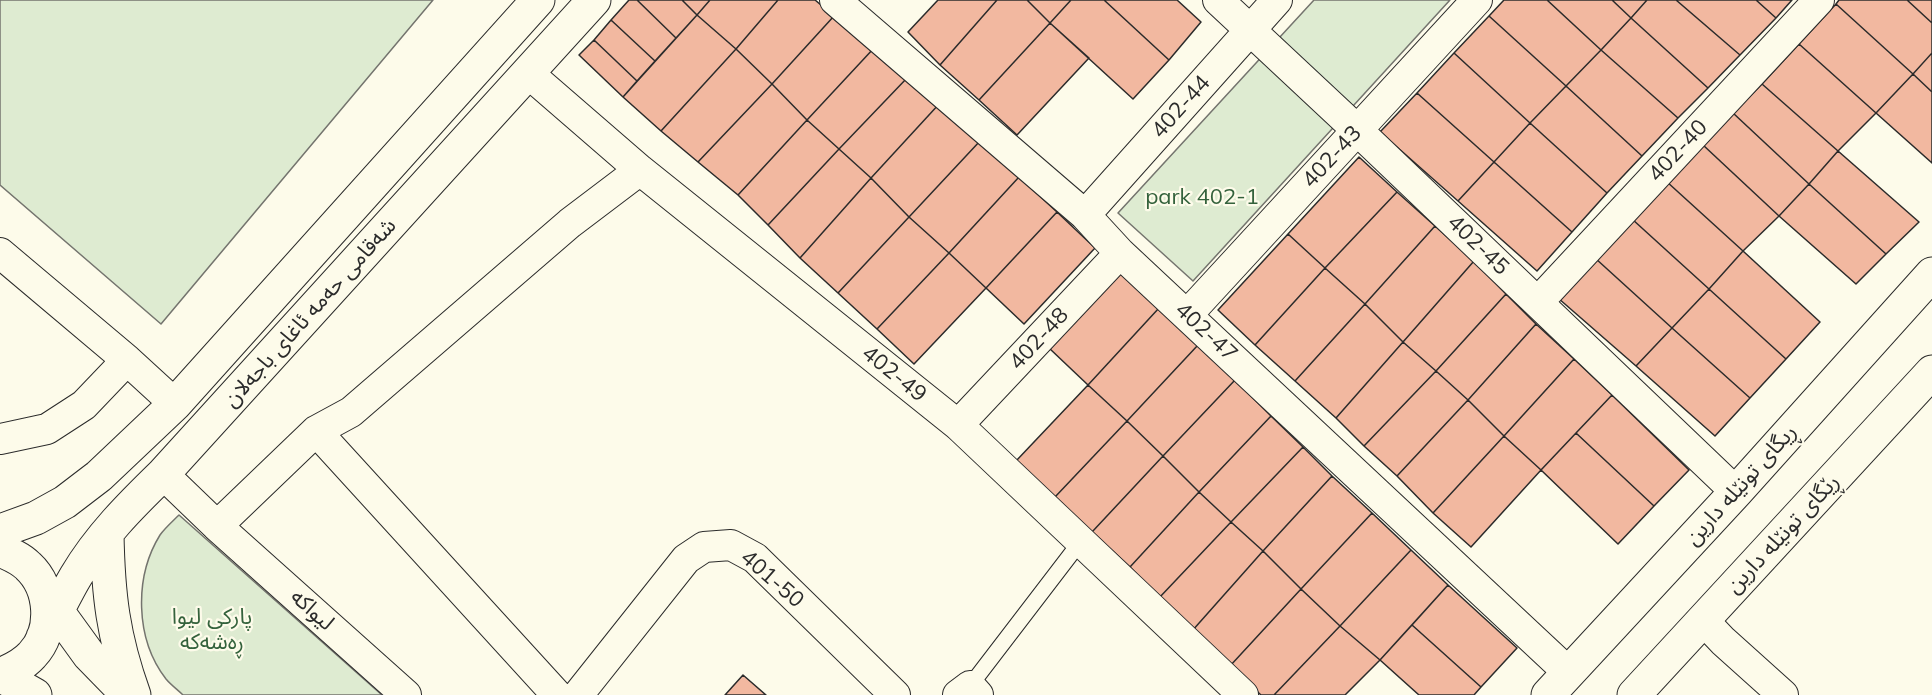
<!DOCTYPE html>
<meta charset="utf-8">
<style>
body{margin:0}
canvas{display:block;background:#fdfbea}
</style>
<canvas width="1932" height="695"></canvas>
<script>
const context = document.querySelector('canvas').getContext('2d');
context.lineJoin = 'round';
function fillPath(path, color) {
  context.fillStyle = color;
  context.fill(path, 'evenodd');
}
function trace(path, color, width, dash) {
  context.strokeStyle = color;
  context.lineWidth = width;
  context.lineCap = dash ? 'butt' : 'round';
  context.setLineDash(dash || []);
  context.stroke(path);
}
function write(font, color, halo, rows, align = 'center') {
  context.font = font + ' Mulish,"Noto Sans Arabic",sans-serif';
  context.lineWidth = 4.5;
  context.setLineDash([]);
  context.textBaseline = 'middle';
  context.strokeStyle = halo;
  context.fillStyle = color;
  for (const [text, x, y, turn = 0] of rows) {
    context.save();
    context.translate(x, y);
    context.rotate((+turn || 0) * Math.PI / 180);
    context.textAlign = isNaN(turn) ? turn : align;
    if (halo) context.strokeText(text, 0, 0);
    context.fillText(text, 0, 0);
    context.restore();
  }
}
const green = new Path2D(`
 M0,0h433l-272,324 -161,-139z
 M1314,0h136l-257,281 -75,-68z
 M179,515l203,180h-199c-5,-5 -12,-10 -17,-16 -31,-40 -32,-102 -6,-144 5,-7 13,-14 19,-20z`);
fillPath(green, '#deebd1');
trace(green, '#74746e', 1.5);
const building = new Path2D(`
 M629,0h8l39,38 -21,23 -44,-41z
 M637,0h45l15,15 -21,23z
 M682,0h28l-13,15z
 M710,0h68l-42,49 -39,-34z
 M778,0h37l19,16 -62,68 -36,-35z
 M938,0h59l-57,65 -32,-33z
 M997,0h30l23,23 -71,77 -39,-35z
 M1027,0h44l-21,23z
 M1071,0h33l65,60 -36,39 -83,-76z
 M1104,0h73l24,22 -32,38z
 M1504,0h43l54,50 -35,36 -77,-70z
 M1547,0h65l19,18 -30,32z
 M1612,0h35l-16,18z
 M1647,0h29l64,55 -32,33 -77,-70z
 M1676,0h80l20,18 -36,37z
 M1756,0h36l-16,18z
 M1839,0h68l25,23v30l-19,21 -77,-70z
 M1907,0h25v23z
 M1836,4l77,70 -37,39 -77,-69z
 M697,15l39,34 -75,82 -38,-34z
 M834,16l40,32 -67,72 -35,-36z
 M1489,16l77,70 -36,37 -76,-70z
 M1631,18l77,70 -30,30 -77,-68z
 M611,20l44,41 -18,20 -43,-41z
 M1050,23l39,35 -72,77 -38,-35z
 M594,40l43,41 -14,16 -44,-42z
 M1799,44l77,69 -38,38 -76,-67z
 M874,48l33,30 -68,71 -32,-29z
 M736,49l36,35 -74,78 -37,-31z
 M1601,50l77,68 -36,38 -76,-70z
 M1454,53l76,70 -36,39 -77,-69z
 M1932,53v39l-19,-18z
 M1913,74l19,18v71l-56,-50z
 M907,78l33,25 -69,75 -32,-29z
 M772,84l35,36 -69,75 -40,-33z
 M1762,84l76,67 -29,33 -76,-71z
 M1566,86l76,70 -35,37 -77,-70z
 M1417,93l77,69 -36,39 -78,-69z
 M940,103l40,38 -71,76 -38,-39z
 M1733,113l76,71 -30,32 -76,-71z
 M807,120l32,29 -71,76 -30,-30z
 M1530,123l77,70 -35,39 -78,-70z
 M980,141l39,36 -70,76 -40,-36z
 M1703,145l76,71 -36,35 -77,-70z
 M839,149l32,29 -71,80 -32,-33z
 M1838,151l81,71 -33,32 -77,-70z
 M1359,157l38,35 -72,76 -37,-34z
 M1494,162l78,70 -35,39 -79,-70z
 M1019,177l38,35 -71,76 -37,-35z
 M871,178l38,39 -71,76 -38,-35z
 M1666,181l77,70 -34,38 -77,-70z
 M1809,184l77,70 -30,30 -77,-68z
 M1397,192l38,34 -70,78 -40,-36z
 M1057,212l38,36 -71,76 -38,-36z
 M909,217l40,36 -72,76 -39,-36z
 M1632,219l77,70 -37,39 -77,-70z
 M1435,226l39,35 -71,81 -38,-38z
 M1288,234l37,34 -70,77 -37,-35z
 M1743,251l77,71 -34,37 -77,-70z
 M949,253l37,35 -72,76 -37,-35z
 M1595,258l77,70 -36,38 -78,-68z
 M1474,261l32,33 -70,77 -33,-29z
 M1325,268l40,36 -70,77 -40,-36z
 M1119,271l40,37 -71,77 -39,-37z
 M1709,289l77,70 -36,39 -78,-70z
 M1506,294l30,30 -68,76 -32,-29z
 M1365,304l38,38 -67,76 -41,-37z
 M1159,308l39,37 -71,76 -39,-36z
 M1536,324l38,35 -70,77 -36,-36z
 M1672,328l78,70 -35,38 -79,-70z
 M1403,342l33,29 -72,75 -28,-28z
 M1198,345l37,35 -72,76 -36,-35z
 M1574,359l38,36 -71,75 -37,-34z
 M1436,371l32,29 -71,76 -33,-30z
 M1235,380l36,36 -72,76 -36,-36z
 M1088,385l39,36 -72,76 -39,-36z
 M1612,395l77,75 -35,36 -78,-73z
 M1468,400l36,36 -71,77 -36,-37z
 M1271,416l32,31 -72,75 -32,-30z
 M1127,421l36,35 -71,76 -37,-35z
 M1576,433l78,73 -36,38 -77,-74z
 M1504,436l37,34 -70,77 -38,-34z
 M1303,447l29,29 -69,75 -32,-29z
 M1163,456l36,36 -69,75 -38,-35z
 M1332,476l40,37 -71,76 -38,-38z
 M1199,492l32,30 -72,76 -29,-31z
 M1372,513l39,37 -71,76 -39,-37z
 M1231,522l32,29 -71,80 -33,-33z
 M1411,550l37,35 -68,75 -40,-34z
 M1263,551l38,38 -71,77 -38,-35z
 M1448,585l69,63 -36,39 -69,-62z
 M1301,589l39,37 -66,69h-13l-31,-29z
 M1412,625l69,62 -7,8h-55l-39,-35z
 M1340,626l40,34 -35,35h-71z
 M743,675l23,20h-41z`);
fillPath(building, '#f2b8a0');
trace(building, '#2b2b2b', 1.5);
const service = new Path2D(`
 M970,686l111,-145`);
const minor = new Path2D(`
 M835,0l250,215 35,38 449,420
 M1218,0l139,130 379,362
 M528,73l112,97 318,255 285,270
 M1085,215l192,-215
 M0,253l127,107 48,44
 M1538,302l281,-302
 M1187,315l290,-315
 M958,425l162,-172
 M316,431l241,264
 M0,439l47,-10 37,-24 43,-45
 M163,474l54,52 189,169
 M217,526l99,-95 35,-19 219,-189 70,-53
 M1703,620l20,21 60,54
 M578,695l108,-136 18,-12 27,-2 24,13 140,137
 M958,695l12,-9 8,9`);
const secondary = new Path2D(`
 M0,531l36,-13 29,-16 34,-26 76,-72 363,-404
 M107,533c1,61 6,104 27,162
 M0,550c10,4 20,8 28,16 24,22 27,65 4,89 -9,10 -20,15 -32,20
 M47,597l42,58 39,40
 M43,637c12,-20 21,-41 33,-61 23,-39 55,-71 87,-102l431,-474
 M0,675l35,20`);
const primary = new Path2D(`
 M1548,695l188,-203 196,-218
 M1634,695l298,-323`);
trace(service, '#2b2b2b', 17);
trace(minor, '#2b2b2b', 32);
trace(secondary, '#2b2b2b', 35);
trace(primary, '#2b2b2b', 35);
trace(service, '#fdfbea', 15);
trace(minor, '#fdfbea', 30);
trace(secondary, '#fdfbea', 33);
trace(primary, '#fdfbea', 33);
write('22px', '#2b2b2b', '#fdfbea', [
 ["402-44",1181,107,-48],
 ["402-40",1678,151,-47],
 ["402-43",1332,157,-47],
 ["402-45",1478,245,44],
 ["شەقامی حەمە ئاغای باجەلان",310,313,-48],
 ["402-47",1206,332,43],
 ["402-48",1039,339,-47],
 ["402-49",894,374,39],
 ["ڕیگای تونێلە دارین",1741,485,-48],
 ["ڕێگای تونێلە دارین",1783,534,-47],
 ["401-50",772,579,41],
 ["لیواکە",312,610,42]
]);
write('22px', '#34623c', '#fdfbea', [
 ["park 402-1",1202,197],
 ["پارکی لیوا",212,617],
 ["ڕەشەکە",212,642]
]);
</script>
